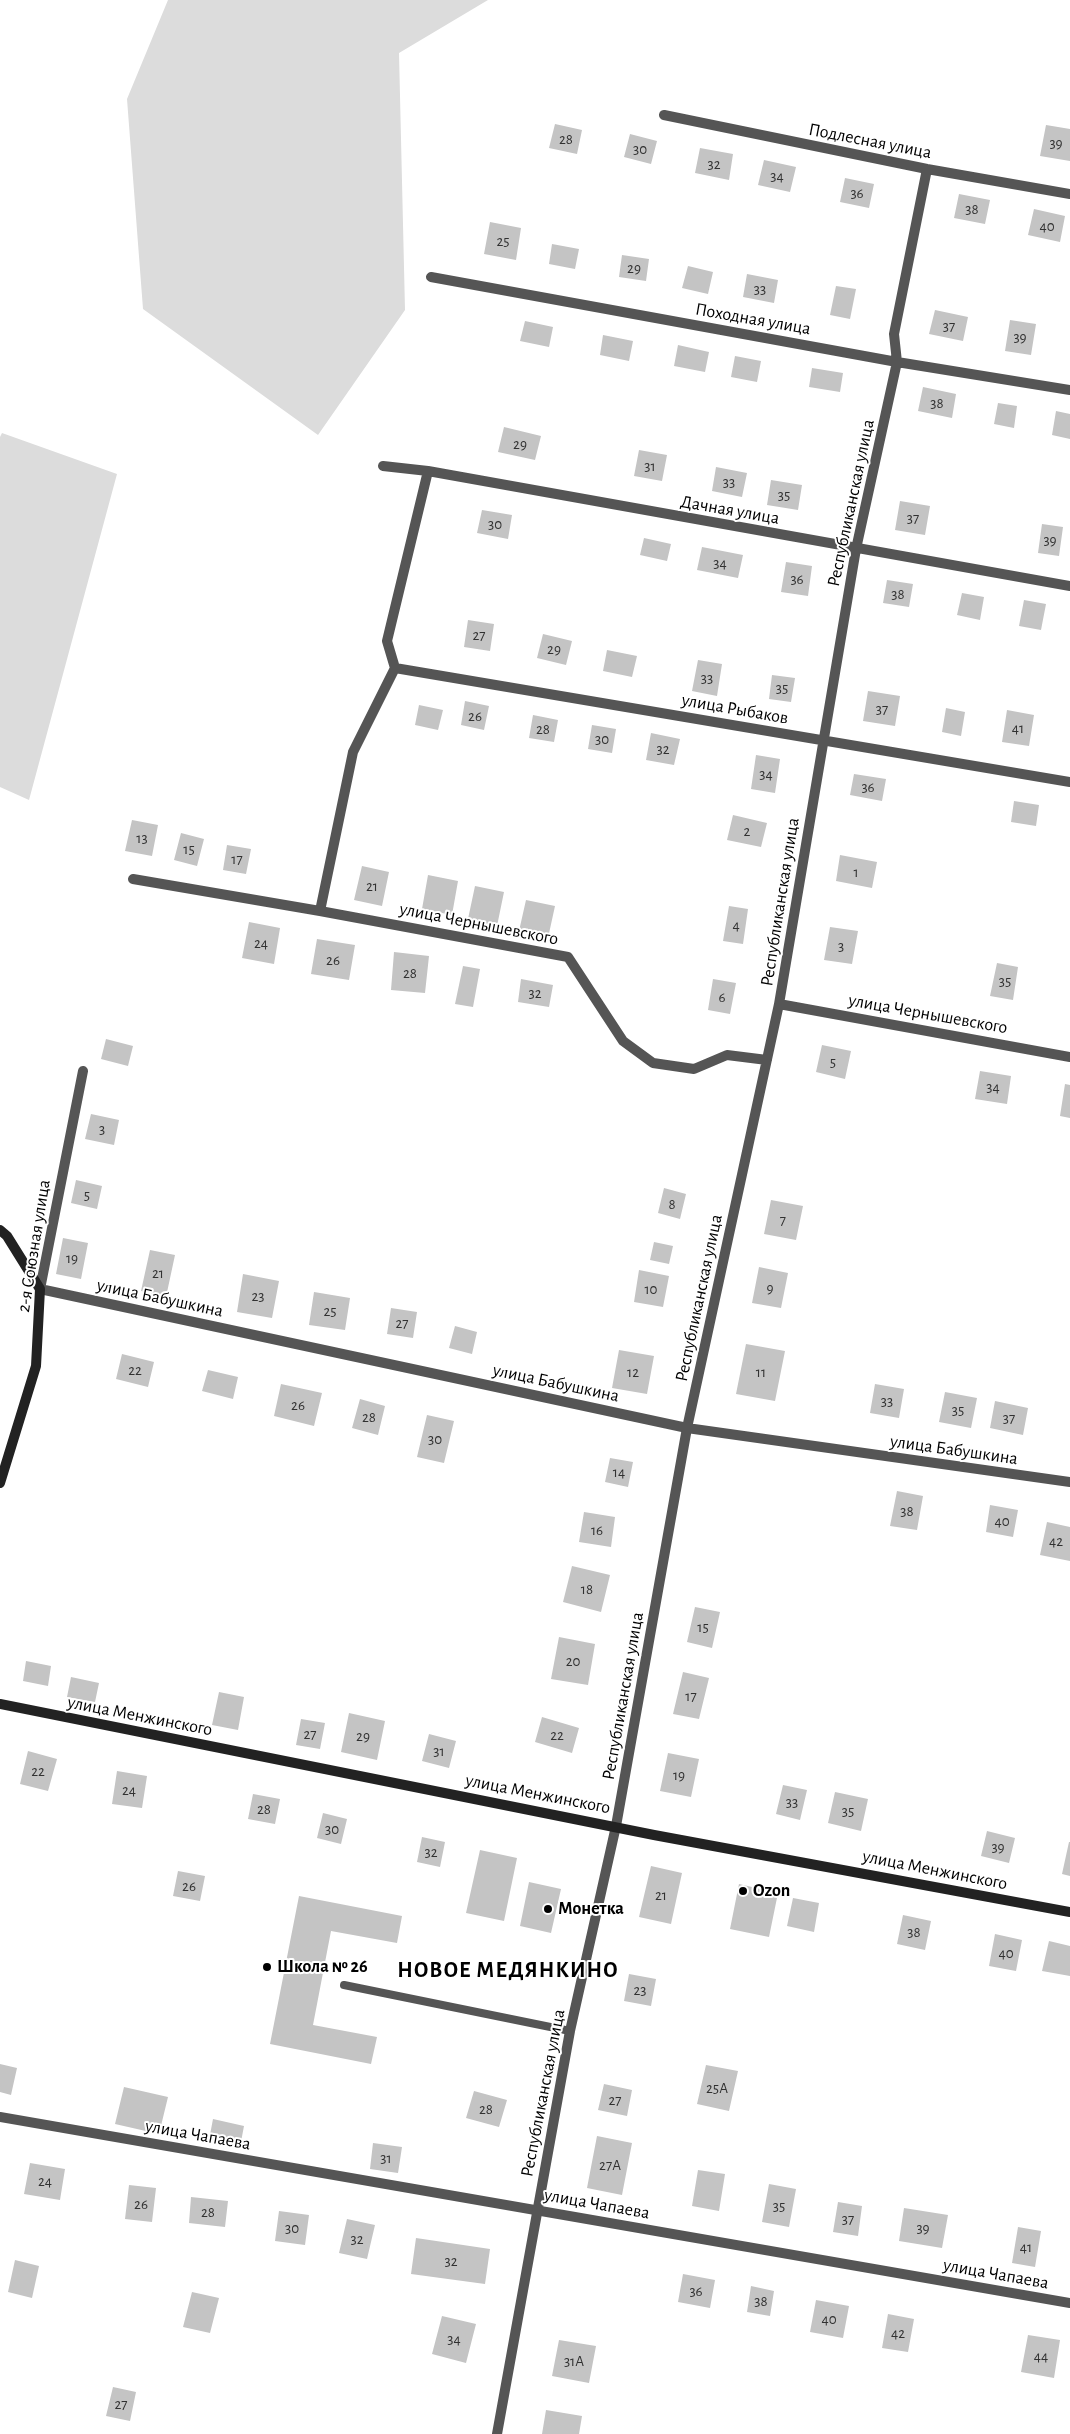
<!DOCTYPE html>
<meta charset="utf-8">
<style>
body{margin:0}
canvas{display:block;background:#fff}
</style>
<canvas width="1070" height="2434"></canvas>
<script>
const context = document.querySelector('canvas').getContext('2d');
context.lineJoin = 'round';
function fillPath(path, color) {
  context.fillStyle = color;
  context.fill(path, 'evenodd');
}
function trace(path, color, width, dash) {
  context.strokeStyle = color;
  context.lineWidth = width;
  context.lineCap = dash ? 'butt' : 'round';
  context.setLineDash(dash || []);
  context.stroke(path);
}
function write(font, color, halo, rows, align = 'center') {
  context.font = font + ' "Alegreya Sans",sans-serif';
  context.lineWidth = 4;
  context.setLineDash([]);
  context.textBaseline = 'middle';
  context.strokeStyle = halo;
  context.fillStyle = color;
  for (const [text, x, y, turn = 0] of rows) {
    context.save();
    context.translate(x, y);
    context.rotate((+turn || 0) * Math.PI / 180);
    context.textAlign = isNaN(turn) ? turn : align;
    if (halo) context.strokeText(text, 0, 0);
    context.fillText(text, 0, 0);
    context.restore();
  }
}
fillPath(new Path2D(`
 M168,0h320l-89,53 6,257 -87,125 -175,-126 -16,-210z
 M2,433l115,41 -88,326 -29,-13v-350z`), '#dcdcdc');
fillPath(new Path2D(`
 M555,124l27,6 -5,24 -28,-6z
 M1046,125l24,4v32l-30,-5z
 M630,134l27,7 -6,23 -27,-7z
 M700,148l33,6 -4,26 -34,-7z
 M764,160l32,7 -6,25 -32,-7z
 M845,178l29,6 -5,24 -29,-6z
 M959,194l31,6 -5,24 -31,-6z
 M1034,209l31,7 -5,26 -32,-7z
 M490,222l31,6 -5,32 -32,-6z
 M552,244l27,5 -4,20 -26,-5z
 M622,255l27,4 -3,22 -27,-4z
 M688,266l25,6 -5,22 -26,-6z
 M747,274l31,6 -4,23 -31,-6z
 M836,286l20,3 -6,30 -20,-4z
 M935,310l33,7 -5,24 -34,-7z
 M1010,320l26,4 -5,31 -26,-4z
 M525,321l28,6 -4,20 -29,-6z
 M603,335l30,6 -4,20 -29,-6z
 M678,345l31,7 -4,20 -31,-6z
 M735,356l26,5 -4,21 -26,-5z
 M812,368l31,5 -3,19 -31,-5z
 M923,387l33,7 -4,24 -34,-7z
 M998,403l19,3 -3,22 -20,-4z
 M1056,411l14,3v25l-18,-4z
 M504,427l37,9 -6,24 -37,-8z
 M639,450l28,5 -5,26 -28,-5z
 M716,467l31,6 -5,24 -30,-6z
 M771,480l31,5 -4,25 -31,-5z
 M900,501l30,5 -5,29 -30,-5z
 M482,510l30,5 -4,24 -31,-6z
 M1042,524l21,3 -4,29 -21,-3z
 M644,538l27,6 -4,17 -27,-6z
 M702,547l41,8 -5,23 -41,-8z
 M786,562l26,4 -4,30 -27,-4z
 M887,580l26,4 -4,23 -26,-4z
 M962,593l22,4 -4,23 -23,-5z
 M1024,600l22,4 -5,26 -22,-4z
 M468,620l26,4 -4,27 -26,-4z
 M543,634l29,7 -6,24 -29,-7z
 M607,650l30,6 -5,21 -29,-6z
 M698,660l24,4 -5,32 -25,-5z
 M772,675l23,3 -4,24 -22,-3z
 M868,691l32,5 -5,30 -32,-5z
 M465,701l24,5 -5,24 -23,-5z
 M419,705l24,5 -5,20 -23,-5z
 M946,708l19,4 -4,24 -19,-4z
 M1007,710l27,5 -5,31 -27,-4z
 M533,715l25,5 -4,22 -25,-4z
 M592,725l24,4 -4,24 -24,-4z
 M651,733l29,6 -6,26 -28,-5z
 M756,755l24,4 -5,34 -24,-4z
 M854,774l32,5 -4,22 -32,-6z
 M1014,801l25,4 -3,21 -25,-4z
 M733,815l34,8 -6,24 -34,-7z
 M132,820l26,5 -6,31 -27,-5z
 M181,833l23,6 -7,27 -23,-6z
 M227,845l24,4 -5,25 -23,-4z
 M840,855l37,7 -5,26 -36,-7z
 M362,866l27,6 -7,34 -28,-6z
 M428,875l30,6 -6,34 -30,-6z
 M475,886l29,6 -7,34 -29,-7z
 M526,900l29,6 -7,32 -29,-7z
 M729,906l19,3 -5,35 -20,-3z
 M249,922l31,6 -6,36 -32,-6z
 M830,927l28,4 -6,33 -28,-4z
 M317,939l38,6 -6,35 -38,-6z
 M394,952l35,4 -4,37 -34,-3z
 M997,963l21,4 -5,33 -23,-4z
 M463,966l17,3 -7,38 -18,-3z
 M521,979l32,6 -4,22 -31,-5z
 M713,979l23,4 -6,31 -22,-4z
 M106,1039l27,7 -5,20 -27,-7z
 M822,1045l29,6 -6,28 -29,-7z
 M980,1071l31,5 -4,28 -32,-5z
 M1065,1084l5,1v33l-10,-2z
 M91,1114l28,6 -5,25 -29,-6z
 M76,1180l26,6 -5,23 -26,-6z
 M664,1188l22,6 -6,25 -22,-6z
 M771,1200l32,6 -7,34 -32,-6z
 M63,1238l25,5 -7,36 -25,-5z
 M654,1242l19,4 -4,18 -19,-4z
 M150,1250l25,5 -9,42 -25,-6z
 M759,1267l29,6 -7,35 -29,-5z
 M639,1270l30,6 -6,31 -29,-5z
 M243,1274l36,7 -7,37 -35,-6z
 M314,1292l36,6 -5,32 -36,-5z
 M391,1308l26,4 -4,26 -26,-4z
 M455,1326l22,6 -5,22 -23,-6z
 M746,1344l39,7 -10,50 -39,-7z
 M619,1350l35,6 -7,38 -35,-6z
 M122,1354l32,8 -6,25 -32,-8z
 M208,1370l30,7 -5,22 -31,-8z
 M281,1384l41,9 -8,33 -40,-10z
 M875,1384l29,5 -5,29 -29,-5z
 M945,1392l32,6 -6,30 -32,-6z
 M360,1399l25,7 -7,29 -26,-7z
 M995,1401l33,7 -5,27 -33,-7z
 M427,1415l27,6 -10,42 -27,-6z
 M610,1458l23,4 -5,25 -23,-5z
 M897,1491l26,5 -6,34 -27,-4z
 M990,1505l28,5 -5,27 -27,-5z
 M584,1512l31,5 -4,30 -32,-5z
 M1047,1522l23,5v34l-30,-6z
 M572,1566l38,9 -9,37 -38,-10z
 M695,1607l25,5 -8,36 -25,-6z
 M559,1637l36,7 -7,41 -37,-6z
 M26,1661l25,5 -3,20 -25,-5z
 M683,1672l26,6 -10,41 -26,-5z
 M71,1677l28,6 -4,19 -28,-5z
 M219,1692l25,5 -6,33 -26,-5z
 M349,1713l36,8 -8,39 -36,-8z
 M542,1717l37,11 -7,25 -37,-11z
 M301,1719l24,4 -5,26 -24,-4z
 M429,1734l27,7 -7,27 -27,-7z
 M28,1751l29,8 -9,32 -28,-7z
 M668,1753l31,6 -8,38 -31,-6z
 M117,1771l30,5 -5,32 -30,-4z
 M783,1785l24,5 -7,30 -24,-6z
 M835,1792l33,7 -7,32 -33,-8z
 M253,1794l27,5 -5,25 -27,-5z
 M323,1813l24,6 -6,25 -24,-6z
 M987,1831l28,7 -6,25 -28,-7z
 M422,1837l23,5 -5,25 -23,-5z
 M1069,1842h1v34l-8,-2z
 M480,1850l37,8 -13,63 -38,-8z
 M651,1866l31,7 -11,51 -32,-7z
 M178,1871l27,5 -5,25 -27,-5z
 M529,1882l32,7 -10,44 -31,-7z
 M739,1884l39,9 -9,44 -39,-8z
 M299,1896l103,20 -5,27 -66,-12 -18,94 64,12 -6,27 -101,-20z
 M793,1898l26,5 -5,29 -27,-6z
 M903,1915l28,6 -6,29 -28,-6z
 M995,1934l27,6 -6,31 -27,-5z
 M1049,1941l21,5v30l-28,-5z
 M629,1974l27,5 -5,27 -27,-5z
 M0,2064l17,4 -6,27 -11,-3z
 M706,2065l32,6 -9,40 -32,-7z
 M604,2084l28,6 -5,26 -29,-6z
 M124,2087l44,10 -9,37 -44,-10z
 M474,2091l33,9 -8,27 -33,-9z
 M213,2119l31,7 -4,21 -31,-7z
 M597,2136l35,7 -10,52 -35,-7z
 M373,2143l29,4 -4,26 -28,-4z
 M30,2163l35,6 -5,31 -36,-6z
 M698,2170l27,4 -6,37 -27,-5z
 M769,2184l27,5 -7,38 -27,-5z
 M129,2185l27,3 -4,34 -27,-3z
 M191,2197l37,4 -3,26 -36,-4z
 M838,2202l24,4 -4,30 -25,-4z
 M904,2208l44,7 -6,33 -43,-7z
 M279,2211l30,4 -4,30 -30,-4z
 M347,2219l28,6 -8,34 -28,-6z
 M1018,2227l23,4 -6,36 -23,-4z
 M416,2238l74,11 -5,35 -74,-10z
 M15,2260l24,6 -7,32 -24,-6z
 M683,2274l32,6 -5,28 -32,-6z
 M751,2286l23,5 -4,25 -23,-4z
 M192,2292l27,6 -9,35 -27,-6z
 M816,2300l33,6 -6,32 -33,-6z
 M888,2314l26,5 -6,33 -26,-4z
 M442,2316l34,8 -10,39 -34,-9z
 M1028,2335l32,5 -6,38 -33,-6z
 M559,2340l37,6 -7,37 -37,-7z
 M113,2387l23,5 -6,29 -24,-5z
 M546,2410l36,6 -3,18h-37z`), '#c4c4c4');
trace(new Path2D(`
 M344,1985l226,46`), '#555', 8);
trace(new Path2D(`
 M664,115l263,54 143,25
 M431,277l466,85 173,28
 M383,466l45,5 642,115
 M395,668l675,114
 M133,879l187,32 248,46 55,84 30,22 41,6 33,-14 40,5
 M320,911l33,-159 42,-84 -8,-27 41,-170
 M779,1004l291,53
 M83,1071l-43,218 647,139 383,54
 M616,1826l71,-398 92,-424 77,-455 41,-187 -3,-28 33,-165
 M0,2117l1070,186`), '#555', 10);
trace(new Path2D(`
 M497,2434l73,-403 46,-205`), '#555', 10);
trace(new Path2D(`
 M0,1230l7,6 33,53 -4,77 -36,117
 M0,1704l654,131 416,77`), '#222', 10);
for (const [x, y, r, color] of [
 [743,1891,5,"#000"],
 [548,1909,5,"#000"],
 [267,1967,5,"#000"]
]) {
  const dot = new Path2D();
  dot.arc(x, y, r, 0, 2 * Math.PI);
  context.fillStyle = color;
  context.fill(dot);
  trace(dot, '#fff', 2);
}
write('15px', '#313131', null, [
 ["28",566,139],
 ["39",1056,143],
 ["30",640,149],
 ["32",714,164],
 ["34",777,176],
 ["36",857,193],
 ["38",972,209],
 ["40",1047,226],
 ["25",503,241],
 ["29",634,268],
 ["33",760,289],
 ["37",949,326],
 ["39",1020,337],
 ["38",937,403],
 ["29",520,444],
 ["31",650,466],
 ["33",729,482],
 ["35",784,495],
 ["37",913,518],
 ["30",495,524],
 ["39",1050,540],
 ["34",720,563],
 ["36",797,579],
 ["38",898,594],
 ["27",479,635],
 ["29",554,649],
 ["33",707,678],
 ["35",782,688],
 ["37",882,709],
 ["26",475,716],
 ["41",1018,728],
 ["28",543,729],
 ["30",602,739],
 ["32",663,749],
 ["34",766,774],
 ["36",868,787],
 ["2",747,831],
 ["13",142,838],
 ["15",189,849],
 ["17",237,859],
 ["1",856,872],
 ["21",372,886],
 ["4",736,925],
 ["24",261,943],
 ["3",841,946],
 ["26",333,960],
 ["28",410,973],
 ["35",1005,981],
 ["32",535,993],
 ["6",722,997],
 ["5",833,1062],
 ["34",993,1087],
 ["3",102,1129],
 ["5",87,1195],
 ["8",672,1204],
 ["7",783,1220],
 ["19",72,1258],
 ["21",158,1273],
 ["9",770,1288],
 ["10",651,1289],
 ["23",258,1296],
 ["25",330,1311],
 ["27",402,1323],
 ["22",135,1370],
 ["12",633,1372],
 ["11",761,1372],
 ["33",887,1401],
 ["26",298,1405],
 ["35",958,1410],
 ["28",369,1417],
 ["37",1009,1418],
 ["30",435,1439],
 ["14",619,1472],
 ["38",907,1511],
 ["40",1002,1521],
 ["16",597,1530],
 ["42",1056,1541],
 ["18",587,1589],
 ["15",703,1627],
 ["20",573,1661],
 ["17",691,1696],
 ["27",310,1734],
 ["22",557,1735],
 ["29",363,1736],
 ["31",439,1751],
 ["22",38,1771],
 ["19",679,1775],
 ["24",129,1790],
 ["33",792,1802],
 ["28",264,1809],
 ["35",848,1811],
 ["30",332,1829],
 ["39",998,1847],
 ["32",431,1852],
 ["26",189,1886],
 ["21",661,1895],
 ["38",914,1932],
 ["40",1006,1953],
 ["23",640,1990],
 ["25А",717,2088],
 ["27",615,2100],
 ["28",486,2109],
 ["31",386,2158],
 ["27А",610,2165],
 ["24",45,2181],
 ["26",141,2204],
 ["35",779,2206],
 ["28",208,2212],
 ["37",848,2219],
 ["30",292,2228],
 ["39",923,2228],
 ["32",357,2239],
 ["41",1026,2247],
 ["32",451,2261],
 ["36",696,2291],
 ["38",761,2301],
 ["40",829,2319],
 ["42",898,2333],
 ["34",454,2339],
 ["44",1041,2356],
 ["31А",574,2361],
 ["27",121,2404]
]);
write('18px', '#000', '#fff', [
 ["Подлесная улица",870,141,11],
 ["Походная улица",753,319,10],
 ["Республиканская улица",851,503,-78],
 ["Дачная улица",730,510,10],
 ["улица Рыбаков",735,709,10],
 ["Республиканская улица",780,902,-81],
 ["улица Чернышевского",479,924,11],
 ["улица Чернышевского",928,1014,10],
 ["2-я Союзная улица",34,1246,-81],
 ["улица Бабушкина",160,1298,12],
 ["Республиканская улица",699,1298,-78],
 ["улица Бабушкина",556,1383,12],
 ["улица Бабушкина",954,1450,8],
 ["Республиканская улица",623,1696,-80],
 ["улица Менжинского",140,1716,11],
 ["улица Менжинского",538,1794,11],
 ["улица Менжинского",935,1870,11],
 ["Республиканская улица",543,2093,-79],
 ["улица Чапаева",198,2135,10],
 ["улица Чапаева",597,2204,10],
 ["улица Чапаева",996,2274,10]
]);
write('bold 18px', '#000', '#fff', [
 ["Ozon",753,1891],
 ["Монетка",558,1909],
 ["Школа № 26",277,1967]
], 'left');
context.letterSpacing = '1px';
write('bold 22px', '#000', '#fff', [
 ["НОВОЕ МЕДЯНКИНО",508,1970]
]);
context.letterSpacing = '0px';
</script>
